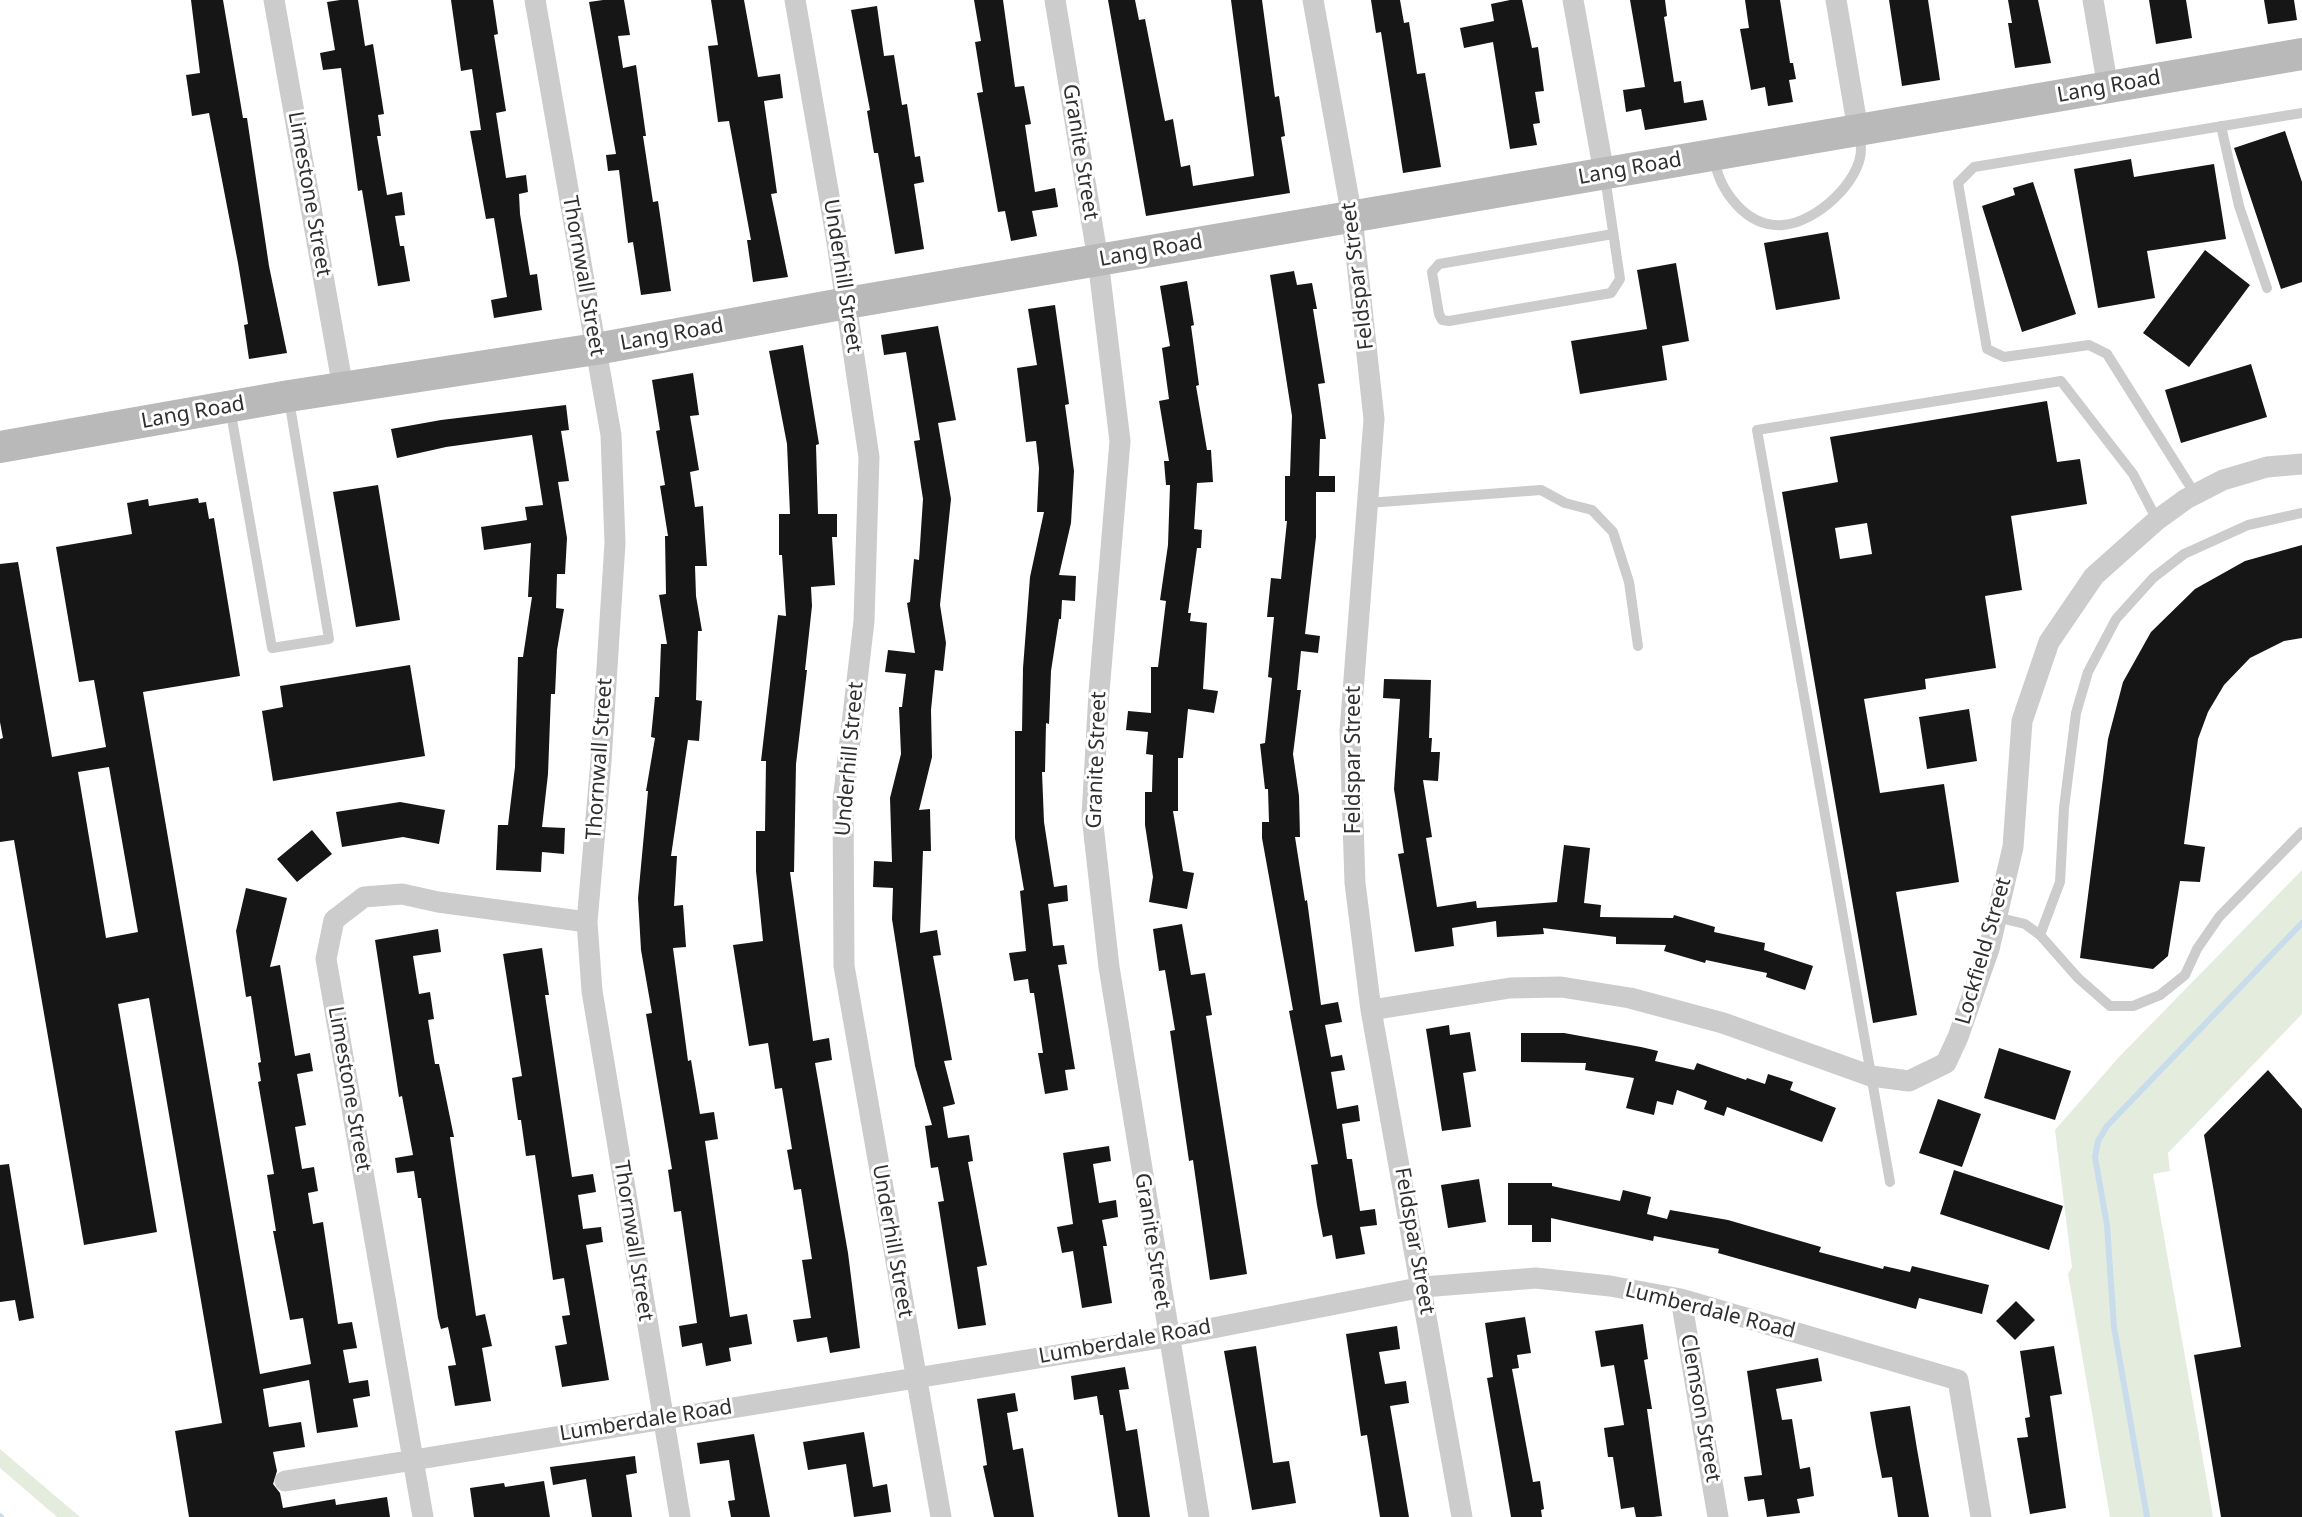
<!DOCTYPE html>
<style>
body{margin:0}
canvas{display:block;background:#fff}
</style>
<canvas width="2302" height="1517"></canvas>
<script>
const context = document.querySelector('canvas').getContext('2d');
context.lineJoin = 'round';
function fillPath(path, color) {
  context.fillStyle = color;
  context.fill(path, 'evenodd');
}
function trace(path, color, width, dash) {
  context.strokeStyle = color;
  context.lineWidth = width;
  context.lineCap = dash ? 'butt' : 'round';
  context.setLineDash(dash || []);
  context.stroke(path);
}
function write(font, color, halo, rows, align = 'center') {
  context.font = font + ' "Noto Sans",sans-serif';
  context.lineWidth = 6;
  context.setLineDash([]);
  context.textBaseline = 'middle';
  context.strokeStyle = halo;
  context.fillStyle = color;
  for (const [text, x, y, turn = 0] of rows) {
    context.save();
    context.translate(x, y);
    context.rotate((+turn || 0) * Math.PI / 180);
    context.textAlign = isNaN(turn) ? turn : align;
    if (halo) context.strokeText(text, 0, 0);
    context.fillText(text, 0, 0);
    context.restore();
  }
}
fillPath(new Path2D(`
 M2302,870v144l-134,139 2,18 -17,3 60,343h-103l-42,-243 4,-7 -17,-137 64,-73z
 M0,1449l80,68h-23l-57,-49z`), '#e4ecdd');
trace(new Path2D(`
 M0,1516l1,1
 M2147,1517l-33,-190 -7,-102 -12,-68 3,-16 9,-15 195,-203`), '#c8dcec', 6);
fillPath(new Path2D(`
 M191,0h32l20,118h4l22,148 18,87 -38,6 -5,-34 4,-1 -10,-61 -29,-150 -17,3 -6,-41 14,-2z
 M340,0h18l7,46 8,-2 11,70 -6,1 3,21h-4l10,59 15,-3 3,23 -10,1 5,30h4l6,35 -32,5 -16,-96 -4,1 -17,-123 -18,2 -3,-17 15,-3 -8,-48z
 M451,0h42l5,34 -4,1 12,76 -10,2 10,65 20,-3 2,17 -9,2 1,20 10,61 7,-1 5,36 -48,8 -3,-18 16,-3 -13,-79 -8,1 -16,-88 11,-1 -9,-61 -11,2z
 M603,0h21l6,35 -12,1 5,32 13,-3 10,71h-3l10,66 5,-1 13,90 -30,4 -8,-53 -5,1 -9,-73 -11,1 -2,-16 10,-1 -27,-152z
 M711,0h33l14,77 22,-3 3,24 -19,3 13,92 -6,1 17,83 -35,5 -6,-42h4l-22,-119 -11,1 -10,-76 10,-1z
 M974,0h29l12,87 9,-1 7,38 -6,1 10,67 20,-4 3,19 -26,4 5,25 -26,5 -6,-30 -7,1 -21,-119 6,-1 -8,-50 6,-1z
 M1108,0h27l4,20 6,-1 20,102 8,-2 8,48 9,-2 3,21 61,-10 -23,-176h31l13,97 4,-1 6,40 -4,1 9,56 -144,23z
 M1371,0h29l4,23 5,-1 8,52 8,-1 16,94 -38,6 -22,-141 -5,1z
 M1510,0h12l10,48 6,-1 6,44 -9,1 5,31 -7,1 4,21 -27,4 -17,-107 -29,6 -4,-20 34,-7 -3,-17z
 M1630,0h35l2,16 -3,1 10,65 7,-1 3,22 19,-3 4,20 -62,10 -4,-21 -15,3 -3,-22 22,-3z
 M1745,0h35l10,63h3l3,16 -7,1 4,22 -25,4 -3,-19 -14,3 -11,-61 9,-1z
 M1889,0h39l12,80 -38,6z
 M2008,0h30l13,63 -36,5 -7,-45h4z
 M2149,0h37l6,38 -36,6z
 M2264,0h30l3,20 -29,4z
 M877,6l7,50 10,-1 8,50 5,-1 8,53 5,-1 4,26 -10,2 10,65 -29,5 -17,-101h-4l-7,-42 3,-1 -19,-100z
 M2285,131l17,51v100l-21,7 -47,-141z
 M2131,159l3,18 80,-13 12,75 -79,12 8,47 -57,10 -24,-139z
 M2033,182l43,132 -54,18 -40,-126 33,-11 -2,-7z
 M1828,232l12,67 -64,11 -12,-67z
 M2205,250l45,35 -61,82 -46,-34z
 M1676,263l13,78 -27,5 5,34 -87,14 -9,-53 76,-12 -10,-59z
 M1294,271l3,14 15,-2 5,26h-4l12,74 -7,1 8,55h-6l-1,37h16v16h-19v45l-11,97 15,2 -2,17 -17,-2 -4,39h4l-8,64 6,42 1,41h-5l10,64 2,-1 14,105 17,-3 4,20 -17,3 6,32 11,-2 3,15 -14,2 6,37 21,-4 2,16 -18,3 5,35h5l8,52 15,-2 2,16 -17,2 5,27 -29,5 -4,-24 -9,2 -6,-32 -6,-40 7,-1 -29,-153 4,-1 -31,-172v-16h7l-1,-33h-3l-5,-45 5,-1 7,-65 -4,-1 6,-60h-7l4,-39 10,1 6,-58h-2v-45h5l2,-60 -22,-141z
 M1187,281l7,44 -3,1 8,59 -3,1 11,64h4l2,32 -16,1 -3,46 8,1 -1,18h-4l-9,65h3l-1,8 17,2 -4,66 15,2 -4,22 -26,-4 -5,49h-5v53h-5l10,60 11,2 -7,36 -38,-7 4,-25 -8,-52v-33h7l1,-37 -7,-1 2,-22 -22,-2 2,-19 23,2v-46h7l8,-66 -6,-1 8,-55 2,-60h-4l-2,-24h5l-10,-60 10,-2 -7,-51 8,-2 -10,-60z
 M1055,305l14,99 -4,1 9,66 -3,52 -12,52 17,1 -1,25 -13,-1 -1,19h-2l-8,52 -2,53 -3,-1 -1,49h-3l2,50 10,65 13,-2 1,16 -20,3 5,42 11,-1 3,19 -9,1 17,104 -10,1 3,20 -23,4 -7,-41h5l-9,-60h-4l-2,-14 -14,2 -5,-28 17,-2 -6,-60 4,-1 -9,-52v-107h7l1,-63 7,-91 14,-65h-7l2,-44 -3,-27 -10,1 -9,-74 20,-3 -9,-56z
 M938,326l18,94 -18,3 13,76 -11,106 6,38 -3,28 -8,-1 -4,40 1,47 -13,53 11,-1 1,42h-8l-3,82 17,-3 4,25 -8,1 19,104 -8,1 11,43 -12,3 5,31 21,-3 4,26 -5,1 19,103 -10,2 9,58 -28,4 -20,-127 6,-1 -6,-34 -7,1 -6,-42 7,-1 -17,-59 -23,-147 1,-31 -20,-1 1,-26 18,1 -2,-64 11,-44 -2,-47h3l4,-33 -21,-2 3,-22 27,3 -8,-50 3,-1 4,-43 5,1 4,-61 -9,-58 6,-1 -14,-88 -22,3 -3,-20z
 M803,345l16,99 -3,1 2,69h19v23h-5l3,48 -24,2 1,19 -7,64h2l-11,94 -2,108h-4l23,169 16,-3 3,22 -17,3 33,190 12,95 -30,5 -3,-16 -30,5 -4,-22 18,-2 -9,-58 10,-1 -11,-70 -7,1 -7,-40 5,-1 -10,-61 -7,1 -7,-46 -19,3 -16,-101 30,-4 -7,-70v-40h9l1,-70h-5l17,-146 8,1 -4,-61h-3v-41h11l-3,-70 -18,-93z
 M2251,364l16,53 -86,26 -16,-53z
 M693,373l6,42 -9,1 9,54 -9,2 5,35 8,-1 4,60h-12l1,30 6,35h-4l-2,69 6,1 -3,40 -11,-1 -17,116h6l-3,50 9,-1 3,42 -13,1 15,113 3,-1 9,54 14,-2 4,27 -13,2 25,176 17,-3 5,30 -23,4 2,13 -25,5 -4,-23 -20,4 -3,-21 18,-3 -16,-112 -7,1 -6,-42 4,-1 -26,-155 6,-1 -11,-63 -3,-52 10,-107h-2l9,-53 -4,-1 4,-40h4l2,-53h6l-8,-49 7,-1 -1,-58h3l-8,-50 5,-1 -9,-54 4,-1 -8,-50z
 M2047,401l10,61 23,-3 7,45 -76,12 11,74 -37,6 11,72 -71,11 1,10 -62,10 16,94 64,-9 15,98 -63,10 21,123 -44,8 -91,-531 56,-10 -8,-45zM1867,523l5,31 -32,5 -5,-31z
 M566,405l3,25 -8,1 8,50 -11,1 9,56 -2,36h-8l-1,34 8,1 -7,41 -2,44h-4l-3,80 -6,53 23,1 -1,26 -22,-2 -1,20 -45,-2 2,-45h10l7,-58 3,-110h5l9,-60h-4l3,-54 -47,7 -3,-23 46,-7 -2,-13 18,-2 -11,-70 -86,12 -49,11 -6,-29 50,-9z
 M378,485l22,135 -44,7 -23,-135z
 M198,498l1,5 7,-1 3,17 5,-1 26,158 -97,16 117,682 51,-10 -8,-46 -13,2 -17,-89h3l-9,-56 7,-1 -16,-92 3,-1 -3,-18 3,-1 -10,-66 -5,1 -10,-66 10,-43 41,10 -17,69 10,-2 15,91 15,-3 3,18 -16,3 9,51 -11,2 7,42 12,-2 4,24 -10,2 5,31 10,-2 15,102 14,-2 5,26 -14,2 6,33 19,-3 2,16 -17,3 5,28 -41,6 -8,-53 -46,9 6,38 32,-5 4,25 -32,5 4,19 -4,13 7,9 3,15 52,-9 1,6 51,-8 3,20h-201l-14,-86 47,-8 -73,-425 -31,6 39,228 -73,13 -70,-405 -14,2v-103l3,-1 -3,-16v-158l18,-2 34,195 54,-10 -12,-67 -15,2 -23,-135 76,-13 -5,-31 21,-4 1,7zM109,767l29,165 -32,6 -28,-166z
 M2302,545v93l-18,3 -34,17 -26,27 -16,27 -10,27 -14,105 21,3 -5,35 -20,-1 -12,75 -15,13 -73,-11 28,-219 15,-57 28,-50 44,-43 50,-28z
 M410,665l15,91 -152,25 -11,-70 21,-4 -3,-21z
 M1384,679l47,1 -2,58h3l-1,14h9l-2,29 -15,-1 9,57 -6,1 11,69 39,-6 1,7 80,-6 7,-57 26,3 -6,55 17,2 -1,12 73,1 1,-3 41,12 -1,5 51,11 -1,7 49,16 -8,24 -39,-13 1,-4 -61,-13 -1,3 -41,-12 2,-6 -50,-1v-7l-73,-9 1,6 -47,3 -1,-16 -44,7 2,18 -39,6 -17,-98 6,-1 -10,-64 6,-90 -17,-1z
 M1969,709l8,52 -50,8 -8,-52z
 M400,802l45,8 -6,34 -36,-7 -61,10 -6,-35z
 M312,830l20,24 -35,28 -20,-23z
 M1182,924l9,51 14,-2 7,42 -6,1 41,258 -37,6 -17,-120 -4,1 -19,-130 5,-1 -10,-60 -6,1 -6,-42z
 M438,929l3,23 -28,4 6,38 11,-2 4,27 -6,1 7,44h4l15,73h-4l26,179 9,-2 7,32 -10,2 9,53 -36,5 -7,-40 8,-1 -8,-38 -7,2 -3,-11 -17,-120h-3l-4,-27 -17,2 -2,-15 18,-3 -11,-59 -3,1 -24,-157z
 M542,948l7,47h-4l27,182 21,-3 3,18 -18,3 5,34 18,-2 2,15 -17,3 23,135 -47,7 -7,-41 12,-2 -5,-28 8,-1 -6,-37 -11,2 -18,-125 -9,1 -5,-36h-3l-6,-42 10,-2 -19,-122z
 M1449,1025l1,10 20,-3 6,39 -13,2 8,54 -29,4 -16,-102z
 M1521,1033h43l77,14 17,4 -3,10 39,9 3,-7 49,17 1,-2 18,6 3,-10 25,8 -3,8 46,18 -14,34 -95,-35 -3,9 -20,-7 3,-8 -30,-11 -4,15 -16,-4 -3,14 -28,-7 8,-30 -49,-8 1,-7 -65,-1z
 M1999,1048l72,23 -16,49 -71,-22z
 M2268,1070l34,39v408h-81l-27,-162 47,-8 -37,-212z
 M1938,1099l43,15 -19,53 -43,-14z
 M1109,1146l2,15 -18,3 6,39 17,-3 2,17 -16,3 5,26h-4l9,57 -30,5 -9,-57 -11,2 -5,-26 16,-3 -10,-71z
 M9,1164l25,154 -15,3 -4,-21 -15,2v-137z
 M1954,1170l109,36 -14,44 -109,-36z
 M1479,1179l7,43 -38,6 -7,-43z
 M1508,1183h44v3l68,15 3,-11 28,7 -4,17 20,5 3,-9 58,10 93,27 -2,5 64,17 1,-3 26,6 2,-6 77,19 -7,29 -63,-16 -3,11 -198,-56 1,-4 -65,-13 -1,5 -102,-23v24h-19v-17h-24z
 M2016,1301l19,19 -20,20 -19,-19z
 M1525,1317l6,36 -14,2 2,13 -7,1 21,113 7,-1 4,28 -3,1 1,7h-31l-24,-139 6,-1 -8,-54z
 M1643,1324l5,35 -4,1 8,49h-5l15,107 -9,1h-17l-2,-10 -13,2 -8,-52h-5l-4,-29 20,-3 -10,-60 -13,2 -6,-36z
 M1397,1326l3,23 -21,3 6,32 21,-3 3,22 -19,3 19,111h-29l-13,-82 -6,1 -15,-102z
 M1256,1346l17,117 16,-2 7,42 -44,7 -28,-159z
 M2054,1346l8,48 -12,2 16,112 -36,6 -13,-76 11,-1 -3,-19 5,-1 -10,-66z
 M1818,1358l4,23 -46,8 6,31 10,-1 8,50 10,-2 4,29 -17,3 3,14 -33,4 -3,-18 -16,2 -4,-24 18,-2 -15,-104z
 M1125,1367l4,22 -10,1 7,41 11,-2 13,88h-32l-15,-102h-3l-3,-19 -23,4 -3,-24z
 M1015,1393l3,18 -11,2 6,37 10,-2 11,69h-40l-11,-51 4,-1 -10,-66z
 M1910,1406l7,43 12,68h-31l-6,-40 -10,1 -6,-31 -6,-35z
 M864,1432l9,55 14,-3 4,28 -37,5 -8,-53 -38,6 -5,-28z
 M754,1434l16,83h-39l-3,-16 7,-1 -6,-40 -29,4 -3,-21z
 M635,1456l2,17 -11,2 6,42h-40l-6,-38 -33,6 -3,-18z
 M544,1481l6,36h-76l-4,-29 34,-5 1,4z`), '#161616');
trace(new Path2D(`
 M2221,126l18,80 28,82
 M1714,158c5,32 32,70 69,67 32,-2 78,-43 78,-76 0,-5 -2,-12 -3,-18
 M1605,177l15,102 -9,14 -162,28 -7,-1 -3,-6 -7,-42 7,-8 174,-30
 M230,408l42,240 57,-9 -40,-239
 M2195,494l-88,-140 -18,-9 -85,12 -17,-8 -29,-166 16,-16 328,-54
 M1368,503l173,-13 24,13 27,7 21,22 16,50 9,64
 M1996,917l29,7 15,11 38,43 32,28h23l27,-11 25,-20 12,-26 22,-32 83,-85
 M2040,935l20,-53 4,-74 12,-95 12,-41 28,-53 37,-41 31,-24 64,-29 54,-12
 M1890,1182l-133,-752 304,-49 72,93 24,46`), '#ccc', 10);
trace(new Path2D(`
 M274,0l69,388
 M535,0l76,435 4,108 -14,218 -14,161 5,69 88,526
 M795,0l41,236 33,221 -5,164 -21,180 1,165 97,551
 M1055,0l43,260 22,181 -21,251 -7,124 17,151 90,550
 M1313,0l39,217 22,202 -24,312 5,152 16,127 91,507
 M1573,0l31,173
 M1836,0l22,130
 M2093,0l15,88
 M1371,1010l139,-22 51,-1 69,11 93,25 148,53 38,5 37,-18 12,-26 31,-88 24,-102 9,-126 27,-79 45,-66 63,-56 29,-21 37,-19 44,-13 35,-3
 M1681,1299l37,218
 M285,1481l882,-144 256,-50 113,-9 74,8 71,13 277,81 23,137
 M423,1517l-97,-558 8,-39 30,-23 38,-3 36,8 149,20`), '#ccc', 21);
trace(new Path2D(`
 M0,447l289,-51 307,-47 251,-46 1455,-249`), '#b9b9b9', 32);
write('21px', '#2f2f2f', '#fff', [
 ["Lang Road",2109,87,-10],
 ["Granite Street",1080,152,81],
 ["Lang Road",1630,169,-10],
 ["Limestone Street",309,194,80],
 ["Lang Road",1151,251,-10],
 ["Thornwall Street",583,276,80],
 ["Underhill Street",842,276,81],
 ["Feldspar Street",1358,276,-97],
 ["Lang Road",672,335,-10],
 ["Lang Road",193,413,-10],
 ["Thornwall Street",600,759,-86],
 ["Underhill Street",850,759,-85],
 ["Granite Street",1097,760,-88],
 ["Feldspar Street",1354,760,-90],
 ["Lockfield Street",1984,951,-74],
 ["Limestone Street",349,1089,80],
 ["Thornwall Street",633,1241,81],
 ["Underhill Street",892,1241,80],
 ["Granite Street",1152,1241,81],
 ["Feldspar Street",1414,1241,80],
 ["Lumberdale Road",1710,1311,14],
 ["Lumberdale Road",1125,1342,-10],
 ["Clemson Street",1700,1408,80],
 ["Lumberdale Road",646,1421,-9]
]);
</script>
